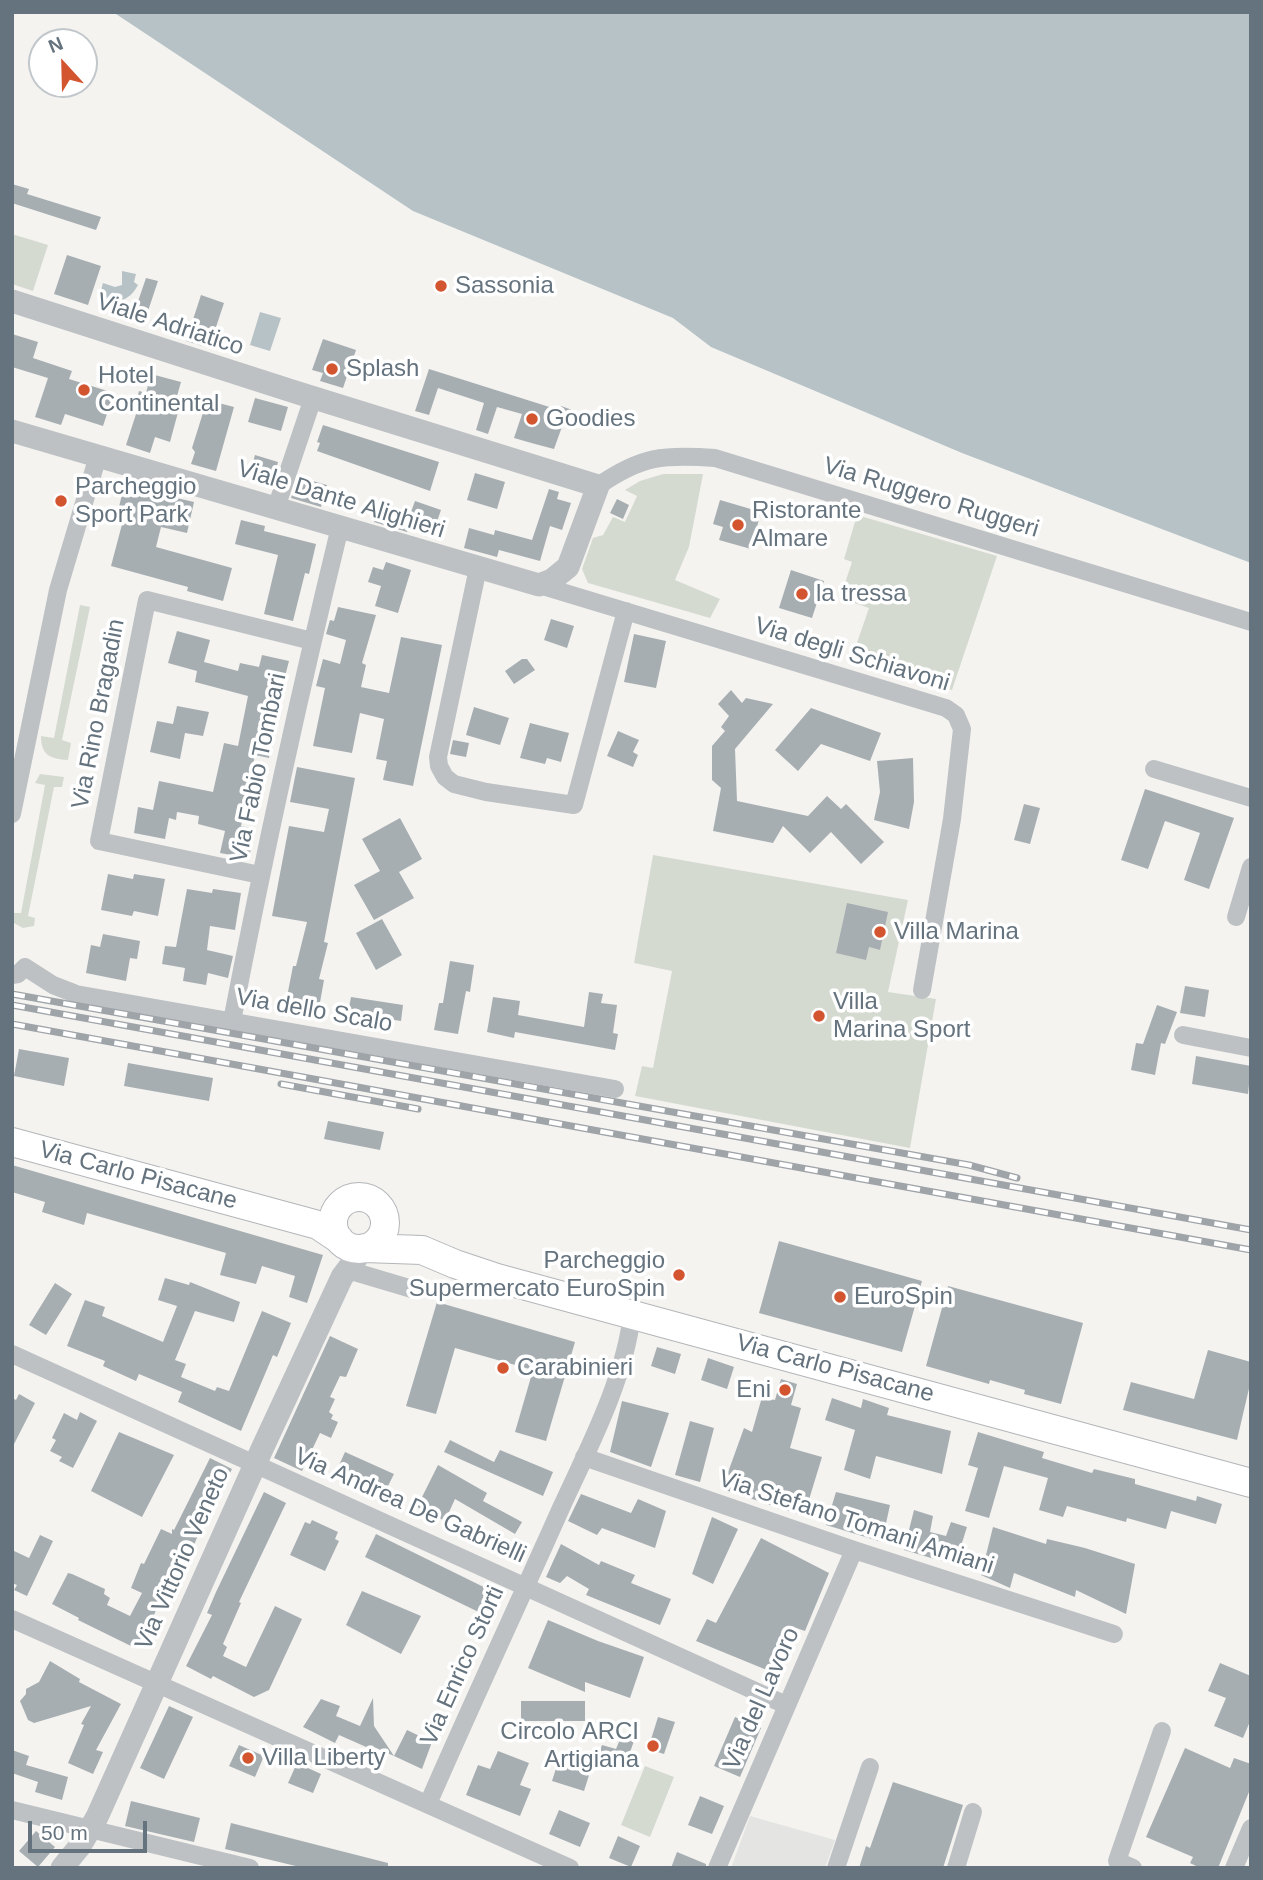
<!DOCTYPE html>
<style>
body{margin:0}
#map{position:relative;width:1263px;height:1880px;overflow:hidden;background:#f4f3f0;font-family:Helvetica,sans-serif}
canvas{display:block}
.frame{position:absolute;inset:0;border:14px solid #65737e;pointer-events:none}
.north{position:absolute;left:28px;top:28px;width:70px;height:70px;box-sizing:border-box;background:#fff;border:2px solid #c1c7cb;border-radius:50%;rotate:338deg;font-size:19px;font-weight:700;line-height:28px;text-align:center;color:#65737e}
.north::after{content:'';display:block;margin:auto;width:24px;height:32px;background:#d35530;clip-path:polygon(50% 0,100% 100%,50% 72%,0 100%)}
.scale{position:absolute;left:28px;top:1821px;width:119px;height:32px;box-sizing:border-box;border:4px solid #65737e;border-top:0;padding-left:9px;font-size:21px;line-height:24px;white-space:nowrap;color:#65737e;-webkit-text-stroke:5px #fff;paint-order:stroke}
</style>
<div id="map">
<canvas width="1263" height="1880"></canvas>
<div class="frame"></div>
<div class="north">N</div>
<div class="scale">50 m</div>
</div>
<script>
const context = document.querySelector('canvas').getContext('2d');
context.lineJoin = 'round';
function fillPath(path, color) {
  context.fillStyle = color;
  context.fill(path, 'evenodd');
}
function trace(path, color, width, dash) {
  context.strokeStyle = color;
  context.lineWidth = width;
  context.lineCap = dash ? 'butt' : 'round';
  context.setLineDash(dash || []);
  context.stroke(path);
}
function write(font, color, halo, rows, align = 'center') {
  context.font = font + ' Helvetica,sans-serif';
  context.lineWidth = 7;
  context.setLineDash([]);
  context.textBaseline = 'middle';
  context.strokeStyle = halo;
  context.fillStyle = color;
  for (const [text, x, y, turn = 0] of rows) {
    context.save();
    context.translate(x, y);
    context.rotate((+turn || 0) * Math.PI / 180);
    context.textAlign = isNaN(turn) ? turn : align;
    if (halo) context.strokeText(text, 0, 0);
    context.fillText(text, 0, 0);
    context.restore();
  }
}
fillPath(new Path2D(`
 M750,1816l85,24 -10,28h-94z`), '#e4e5e3');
fillPath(new Path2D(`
 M12,234l36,11 -15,46 -21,-7z
 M663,474h40l-14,73 -14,33 45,19 -10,19 -122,-35 -6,-14 11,-31 10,-3 10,-18 12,5 12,-26 -12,-6 15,-9z
 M857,515l140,41 -45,134 -102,-27 19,-55 -29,-10 12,-36 -8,-3z
 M80,605l10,2 -28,133 9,3 -3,17c-18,-1 -27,-5 -27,-24l13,2z
 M40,774l24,3 -2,10h-8l-26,129 7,2 -1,8 -11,2 -11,-6v-9h9l24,-128 -10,-2z
 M653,855l255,45 -20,92 48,7 -26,149 -275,-52 7,-30 11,2 19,-97 -38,-8z
 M645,1766l29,11 -24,60 -29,-12z`), '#d5dad1');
fillPath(new Path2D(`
 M113,12h1138v551l-289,-110 -251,-106 -38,-29 -260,-107z
 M122,271l14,3 -2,8 4,3c-10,18 -21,18 -39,12l4,-14 12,4 7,-2z
 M260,312l21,6 -11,33 -20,-6z`), '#b7c2c6');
fillPath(new Path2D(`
 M12,184l17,5 -2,5 74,23 -5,13 -84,-27z
 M67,255l34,11 -13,39 -34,-11z
 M146,278l12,3 -13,39 -12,-4z
 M201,295l23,8 -15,45 -23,-7z
 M12,334l26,8 -5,16 39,13 -3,8 45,14 -11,33 -38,-12 -4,11 -26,-8 13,-39 -36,-11z
 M323,339l33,11 -13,38 -23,-7 3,-8 -11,-3z
 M429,369l130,41 2,-4 14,5 -5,16 -7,-3 -9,25 -19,-5 -21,-6 8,-24 -25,-7 -9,27 -12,-4 8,-27 -46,-15 -9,27 -14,-4z
 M151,374l30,8 -6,21 5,2 -10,37 -15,-5 -5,16 -24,-8 11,-34 -3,-1 5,-19 7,2z
 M255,398l33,9 -7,24 -33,-9z
 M207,400l27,7 -18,64 -25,-7 4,-12 -3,-4z
 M323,425l116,37 -9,29 -113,-40 3,-8 -3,-1z
 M255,455l23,7 -6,22 -24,-6z
 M475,473l30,9 -8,27 -30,-9z
 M298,477l29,8 -6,22 -30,-9z
 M124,486l70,16 -7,31 -26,-6 -5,20 76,21 -9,33 -36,-10 1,-4 -77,-21 14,-53 -7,-2z
 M549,489l10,3 -2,7 14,4 -9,27 -12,-4 -10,35 -41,-11 -2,7 -33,-9 5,-20 25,7 1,-5 37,10z
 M617,499l12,6 -6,14 -13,-6z
 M720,500l41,12 -10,37 -32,-9 4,-13 -10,-3z
 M415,501l26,9 -7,20 -24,-8 -3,10 -33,-10 6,-20 31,10z
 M241,520l24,6 -1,5 52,13 -7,30 -4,-1 -12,48 -29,-7 14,-59 -43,-11z
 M386,562l25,8 -13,43 -23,-7 6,-20 -13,-4 5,-15 10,3z
 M791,570l33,11 -12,37 -33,-10z
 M338,607l38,8 -14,48 4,2 -5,22 28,6 12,-56 41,8 -29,141 -30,-6 4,-19 -11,-2 8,-40 -24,-6 -8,40 -39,-7 12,-58 -9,-2 7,-27 17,5 6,-24 -20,-6 4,-14 4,1z
 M551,619l23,7 -7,22 -23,-8z
 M177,631l33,9 -6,22 34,9 2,-8 19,4 3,-12 27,6 -7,27 -11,-2 -9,36 13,3 -6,33 -14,-3 -14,71 14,3 -6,29 -29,-5 5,-22 -27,-7 1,-8 -22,-4 -1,8 -7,-2 -4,21 -31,-6 4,-26 15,3 6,-29 54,11 11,-49 14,3 10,-50 -53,-14 2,-11 -29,-8z
 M634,634l32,7 -10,47 -32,-6z
 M522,659h5l8,11 -21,14 -9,-13z
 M731,690l11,13 4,-5 27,6 -38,45 2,52 71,15 19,-20 14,13 5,-5 38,38 -23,22 -30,-32 -21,21 -27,-27 -10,17 -60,-12 8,-43 -9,-8v-34l13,-15 -4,-4 8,-11 -11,-12z
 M177,706l32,6 -6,24 -18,-3 -5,26 -30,-7 7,-31 16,3z
 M474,707l35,11 -9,27 -34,-10z
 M811,708l70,25 -11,28 -49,-17 -23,27 -23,-21z
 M530,723l39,10 -8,29 -14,-4 -2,6 -25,-6z
 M618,731l21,9 -6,12 5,3 -5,12 -26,-11z
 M453,740l16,3 -3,14 -16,-3z
 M913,758l1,44 -5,27 -35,-9 6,-28 -3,-31z
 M297,767l58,11 -31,164 4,1 -9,36 5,1 -5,28 -33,-6 7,-36h3l11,-44 -35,-6 17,-90 35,6 5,-23 -39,-7z
 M1145,789l89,29 -25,71 -25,-9 16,-47 -35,-12 -17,48 -27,-9z
 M1024,804l16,4 -10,36 -16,-4z
 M400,818l22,41 -23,13 15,26 -40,22 -20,-35 26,-14 -18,-32z
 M108,874l25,5 1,-5 31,5 -7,37 -24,-5 -2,5 -31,-6z
 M187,889l25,4 1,-4 28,4 -6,37 -25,-4 -3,24 26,6 -5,22 -20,-5 -2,12 -23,-4 2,-13 -23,-4 3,-18 11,1z
 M847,903l41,9 -8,38 -11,-3 -3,13 -30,-7z
 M382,919l20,36 -26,15 -20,-37z
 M103,934l37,7 -3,18 -7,-1 -4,23 -40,-8 5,-28 9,2z
 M450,961l24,4 -4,27 -4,-1 -8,43 -24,-4 5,-27h4z
 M1185,986l24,4 -4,27 -25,-4z
 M589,992l14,2 -2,9 16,2 -4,28 5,1 -3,16 -100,-18 -1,6 -27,-6 6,-35 27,4 -2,14 66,12z
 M351,997l52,8 -2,16 -53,-8z
 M1157,1005l20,7 -12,32 -4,-1 -6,32 -24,-5 5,-27 7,1z
 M19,1049l50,9 -5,28 -50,-10z
 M1196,1056l55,10 -3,28 -56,-10z
 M128,1063l85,15 -4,23 -85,-15z
 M328,1121l56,11 -4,18 -56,-11z
 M12,1165l311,90 -16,48 -18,-6 6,-21 -33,-10 -6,18 -36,-9 6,-22 -139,-40 -3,12 -42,-13 3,-10 -33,-10z
 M779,1241l143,40 -20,71 -143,-39z
 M165,1278l24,7 1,-3 50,20 -6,20 -39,-11 -20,49 11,4 -5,13 34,14 2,-4 12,4 33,-80 29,12 -14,34 -4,-2 -32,76 -63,-29 4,-10 -43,-18 -3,7 -33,-15 2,-5 -38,-15 18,-46 20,7 -3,9 61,26 14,-36 -19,-6z
 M55,1283l17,11 -26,41 -17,-10z
 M948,1286l135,37 -22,81 -37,-10 1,-4 -35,-10 -1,4 -63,-18z
 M437,1302l138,40 -29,99 -31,-9 18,-62 -78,-22 -19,66 -30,-8z
 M330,1336l28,13 -12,28 -6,-1 -10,21 5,2 -6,13 4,3 -2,4 7,3 -7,16 -11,-5 -18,38 -28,-13z
 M657,1347l24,7 -6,20 -24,-8z
 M1208,1350l43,12v18l-14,60 -114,-30 8,-28 63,17z
 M708,1358l26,9 -7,22 -26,-9z
 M781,1379l16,5 -6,21 10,3 -11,40 32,9 -18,59 -82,-27 22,-61 8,4 10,-35 13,3z
 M19,1394l16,9 -23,45v-50l4,2z
 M832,1398l29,10 2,-9 26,9 -2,7 64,16 -9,43 -66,-18 -6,23 -26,-9 11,-40 -30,-10z
 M622,1401l47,12 -18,54 -41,-15z
 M80,1412l17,9 -24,47 -14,-7 3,-4 -12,-6 6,-11 -4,-2 12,-25 13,7z
 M690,1421l24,7 -14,54 -25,-7z
 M119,1432l55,23 -32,62 -51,-26z
 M978,1432l66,20 -2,6 50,15 2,-4 41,10v5l61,17 1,-5 25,8 -6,20 -45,-13 -5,18 -39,-11 -1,4 -59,-16 -4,11 -24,-7 9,-32 -44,-12 -15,52 -24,-7 13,-43 -10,-3z
 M450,1440l44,22 6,-12 53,22 -10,24 -99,-44z
 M345,1452l49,22 -10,20 -48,-22z
 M210,1458l22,11 -36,71 -8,22 -10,-5 -24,58 5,3 -12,22 -14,7 -55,-27 1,-2 -27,-14 16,-31 4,1 33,15 -1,5 6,4 -3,7 23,11 12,-23 -11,-5 10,-25 3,1 17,-35 11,5v-5l2,1z
 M438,1465l49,28 -4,8 39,21 -7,12 -60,-35 -10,22 -28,-14z
 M264,1492l22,11 -47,99 2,1 -18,41 4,3 -4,9 23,11 29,-61 27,13 -33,71 -15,7 -41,-21 -2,3 -25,-13 26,-51 -5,-2 9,-21z
 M836,1492l54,13 -8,37 -56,-17z
 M581,1494l50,19 7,-14 28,12 -11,37 -53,-20 -5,7 -29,-14z
 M914,1510l19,6 -3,16 16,4 5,-14 16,5 -12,38 -51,-15z
 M712,1517l26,12 -25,55 -21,-10z
 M312,1520l26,12 -3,7 4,2 -14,30 -35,-16 15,-33 5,2z
 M993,1527l53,17 1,-5 38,9 50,16 -9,50 -50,-24 -1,7 -61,-24 -4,15 -29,-13z
 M376,1534l126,62 -11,22 -126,-61z
 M40,1535l13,6 -26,55 -13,-6 3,-5 -5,-2v-33l17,8z
 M761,1538l68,35 -24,58 -9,-3 -17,47 -83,-34 11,-22 9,4z
 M561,1544l38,21 2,-4 34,14 -4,8 40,16 -11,26 -74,-30 3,-6 -22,-13 -7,7 -14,-6z
 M362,1591l59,25 -20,38 -55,-29z
 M548,1620l50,21 46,16 -14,41 -45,-16v10l-57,-24z
 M50,1661l30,18 -1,3 42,22 -25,46 7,2 -10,22 -25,-11 16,-38 -3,-1 10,-18 -57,17 -6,-3 -8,-19 6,-7v-5l13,-7z
 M1220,1663l31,13v43l-8,19 -29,-12 12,-28 -18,-7z
 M373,1698l1,28 20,30 -20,-9 -1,3 -34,-15 -4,8 -32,-16 18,-28 19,7 -4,10 24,10z
 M521,1701h64v20h-64z
 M169,1706l24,11 -29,62 -24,-11z
 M658,1717l17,5 -11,32 -16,-5z
 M735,1717l26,11 -21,49 -26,-11z
 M407,1730l25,12 -10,27 -28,-13z
 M621,1737l13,4 -10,28 -27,-9 5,-15 14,4z
 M239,1745l25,11 -9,21 -26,-11z
 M1185,1748l45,20 4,-10 17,6v23l-33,81h-18l-10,-5 3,-6 -47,-20z
 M12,1750l17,6 -3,9 42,12 -6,23 -27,-8 3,-10 -26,-9z
 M498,1751l31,12 -9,22 11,4 -11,27 -54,-21 12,-30 12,4z
 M560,1756l32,10 -8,25 -32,-10z
 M297,1763l24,11 -8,19 -25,-10z
 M893,1782l70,23 -20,63h-84l7,-22 4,2z
 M700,1796l24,10 -12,28 -24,-9z
 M131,1801l69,17 -6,24 -69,-16z
 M559,1810l31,13 -10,24 -31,-13z
 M231,1823l157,40v5h-84l-79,-19z
 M36,1831l19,16 -17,20 -19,-16z
 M618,1836l22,10 -9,21 -22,-9z
 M677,1852l29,12v4h-35z`), '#a7aeb2');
const primary = new Path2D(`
 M12,1142l306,83 21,14
 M333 1223a26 26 0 1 1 52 0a26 26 0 1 1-52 0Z
 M365,1248l57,2 33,14 42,14 754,205`);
trace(primary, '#b3b6b9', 30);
trace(new Path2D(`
 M598,486c43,-30 66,-32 117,-28l536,164
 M276,508l37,-110
 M478,568l-40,189 1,9 6,11 9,7 32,8 88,13 52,-194
 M539,585l407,123 10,7 6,14 -10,90 -30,171
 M1154,769l97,29
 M12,814l46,-224 40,-134
 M260,875l-161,-34 48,-241 165,41
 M1236,917l15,-50
 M12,975l6,-1 7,-7 28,18 23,9 539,95
 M232,1021c32,-166 68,-330 108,-494
 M1183,1035l68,13
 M348,1270l64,19
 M12,1354l774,351
 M584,1457l270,93 260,84
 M12,1619l558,249
 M428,1804c43,-99 89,-197 133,-296 27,-59 64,-129 71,-194
 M12,1810l238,58
 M717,1868l137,-318
 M836,1868l34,-101
 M956,1868l17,-56
 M1133,1868l-16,-7 45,-130
 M1234,1868l17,-40`), '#bdc1c4', 18);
trace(new Path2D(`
 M12,301l283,91 303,94 -30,81 -16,13 -13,5 -527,-154
 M62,1868l18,-22 17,-29 165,-368 80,-172 21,-28`), '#bdc1c4', 23);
trace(primary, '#fff', 28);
const rail = new Path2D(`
 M12,994l957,171 48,13
 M12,1005l1239,225
 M12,1024l1239,226
 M281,1084l137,25`);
trace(rail, '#9fa4a9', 7);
trace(rail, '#fff', 4.5, [13]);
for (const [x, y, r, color] of [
 [441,286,7,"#d35530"],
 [332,369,7,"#d35530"],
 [84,390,7,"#d35530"],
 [532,419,7,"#d35530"],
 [61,501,7,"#d35530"],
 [738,525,7,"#d35530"],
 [802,594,7,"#d35530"],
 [880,932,7,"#d35530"],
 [819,1016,7,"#d35530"],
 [679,1275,7,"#d35530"],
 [840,1297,7,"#d35530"],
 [503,1368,7,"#d35530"],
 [785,1390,7,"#d35530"],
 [653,1746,7,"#d35530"],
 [248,1758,7,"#d35530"]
]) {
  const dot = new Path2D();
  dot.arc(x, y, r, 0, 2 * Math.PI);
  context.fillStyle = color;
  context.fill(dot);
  trace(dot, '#fff', 2.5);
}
write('24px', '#65737e', '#fff', [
 ["Sassonia",455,286],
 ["Splash",346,369],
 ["Hotel",98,376],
 ["Continental",98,404],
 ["Goodies",546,419],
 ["Parcheggio",75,487],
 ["Sport Park",75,515],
 ["Ristorante",752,511],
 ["Almare",752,539],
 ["la tressa",816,594],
 ["Villa Marina",894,932],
 ["Villa",833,1002],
 ["Marina Sport",833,1030],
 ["Parcheggio",665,1261,"right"],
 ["Supermercato EuroSpin",665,1289,"right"],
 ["EuroSpin",854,1297],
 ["Carabinieri",517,1368],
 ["Eni",771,1390,"right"],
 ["Circolo ARCI",639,1732,"right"],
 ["Artigiana",639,1760,"right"],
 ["Villa Liberty",262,1758]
], 'left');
write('24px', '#65737e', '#fff', [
 ["Viale Adriatico",170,325,18],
 ["Via Ruggero Ruggeri",931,498,17],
 ["Viale Dante Alighieri",341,500,17],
 ["Via degli Schiavoni",852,655,17],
 ["Via Rino Bragadin",99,714,-79],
 ["Via Fabio Tombari",259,768,-78],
 ["Via dello Scalo",314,1011,10],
 ["Via Carlo Pisacane",138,1176,15],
 ["Via Carlo Pisacane",835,1369,15],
 ["Via Andrea De Gabrielli",410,1506,24],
 ["Via Stefano Tomani Amiani",856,1523,18],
 ["Via Vittorio Veneto",183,1559,-66],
 ["Via Enrico Storti",463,1666,-66],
 ["Via del Lavoro",762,1699,-66]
]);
</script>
